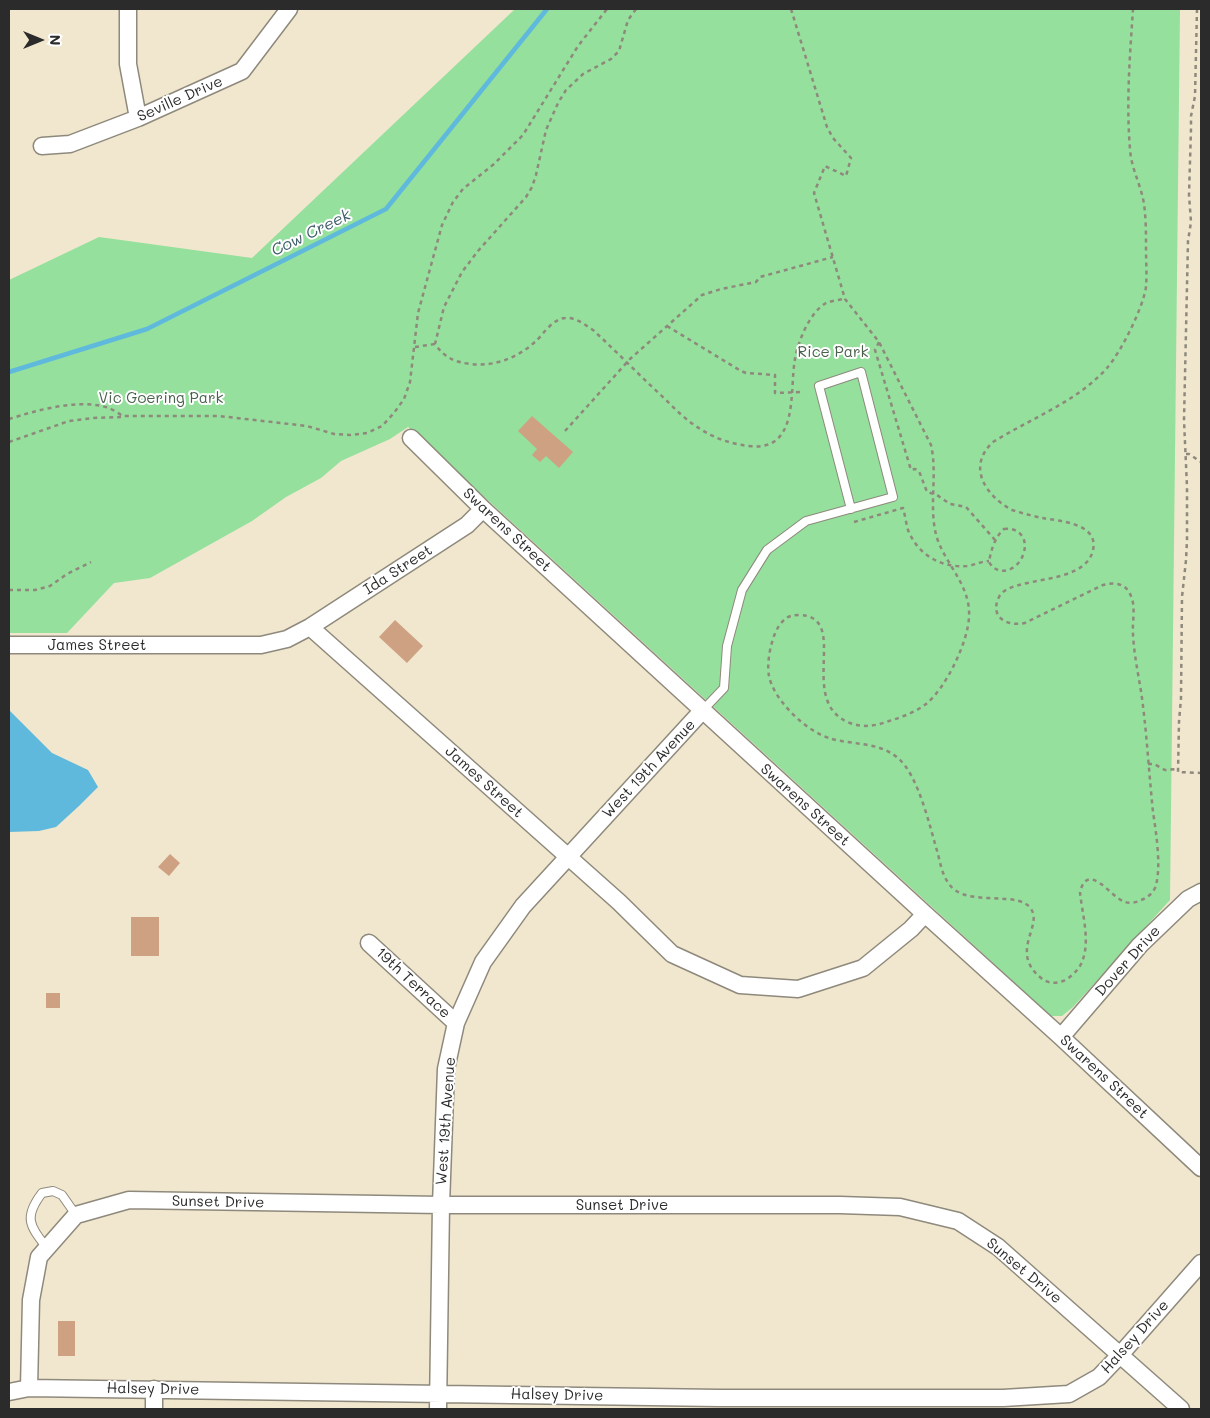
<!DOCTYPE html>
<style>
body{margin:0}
#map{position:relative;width:1210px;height:1418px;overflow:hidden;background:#f0e7ce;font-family:Mali,sans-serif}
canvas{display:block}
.frame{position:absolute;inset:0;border:10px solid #2b2b2b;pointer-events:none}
.north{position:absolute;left:15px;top:15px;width:50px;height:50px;-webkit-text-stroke:4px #fff;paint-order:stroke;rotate:90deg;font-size:14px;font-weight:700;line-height:20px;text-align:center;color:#2b2b2b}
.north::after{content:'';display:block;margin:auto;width:18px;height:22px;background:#2b2b2b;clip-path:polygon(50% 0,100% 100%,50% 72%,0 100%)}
</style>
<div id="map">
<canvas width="1210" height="1418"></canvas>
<div class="frame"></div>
<div class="north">N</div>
</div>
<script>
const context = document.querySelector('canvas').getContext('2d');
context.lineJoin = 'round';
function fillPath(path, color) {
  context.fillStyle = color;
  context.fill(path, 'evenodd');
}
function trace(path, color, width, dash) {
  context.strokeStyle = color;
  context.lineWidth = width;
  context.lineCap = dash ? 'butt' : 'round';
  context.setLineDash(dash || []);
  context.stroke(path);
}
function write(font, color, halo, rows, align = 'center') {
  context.font = font + ' Mali,sans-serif';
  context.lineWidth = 4;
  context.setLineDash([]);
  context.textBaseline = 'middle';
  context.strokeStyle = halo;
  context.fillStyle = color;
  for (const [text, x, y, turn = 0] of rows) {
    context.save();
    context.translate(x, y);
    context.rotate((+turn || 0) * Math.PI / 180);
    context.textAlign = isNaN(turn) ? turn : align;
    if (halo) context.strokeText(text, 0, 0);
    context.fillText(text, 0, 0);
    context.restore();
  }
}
fillPath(new Path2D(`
 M515,9h665l-10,891 -97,107 -11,9h-11l-643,-589 -18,12 -49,22 -20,17 -35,19 -34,24 -102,57 -36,5 -47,50h-58v-353l90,-43 153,21z`), '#94e09c');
fillPath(new Path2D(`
 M9,710l43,43 36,17 10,17 -19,19 -23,21 -17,4 -30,1z`), '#5fb9dd');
trace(new Path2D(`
 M9,372l138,-43 239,-120 161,-200`), '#5fb9dd', 4.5);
fillPath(new Path2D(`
 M532,416l41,36 -14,16 -13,-12 -6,6 -8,-7 5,-6 -19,-18z
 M395,620l28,26 -16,17 -28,-26z
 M170,854l10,9 -11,13 -11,-9z
 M131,917h28v39h-28z
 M46,993h14v15h-14z
 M58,1321h17v35h-17z`), '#cea183');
const lane = new Path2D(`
 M702,711l22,-23 3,-42 15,-56 25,-40 39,-29 87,-24 -32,-125 -42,14 32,123
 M47,1248c-17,-22 -24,-30 -5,-55l11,-2 9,4 14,20`);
const street = new Path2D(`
 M128,9v55l10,54
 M42,146l28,-2 68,-26 104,-47 47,-62
 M411,438l72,71 442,405 136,123 140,131
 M310,627l309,275 53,52 68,31 58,4 65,-21 48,-39 14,-15
 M9,645h252l26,-6 23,-12 157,-102 16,-16
 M369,943l87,80
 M1061,1037l79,-92 48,-46 13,-7
 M29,1388l2,-88 8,-43 37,-42 53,-15 312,5h399l60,2 58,14 40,26 183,162
 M9,1392l20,-4 690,10h284l66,-4 30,-17 21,-22 81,-92
 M154,1409v-20
 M438,1409l3,-204 5,-136 10,-46 27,-61 40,-56 179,-195`);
trace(lane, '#8e897c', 10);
trace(street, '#8e897c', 19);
trace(new Path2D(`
 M636,9l-8,11 -9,31 -8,8 -28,15 -17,16 -8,13 -12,27 -10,45 -4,12 -6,10 -48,54 -16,21 -18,35 -9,37c9,13 19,18 35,20 24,3 47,-6 65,-22 8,-7 17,-23 30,-24 10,-1 19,6 28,12 24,22 47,46 71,68 12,12 24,24 38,32 14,9 30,14 47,16 51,6 40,-55 46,-87 3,-18 15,-47 31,-56 5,-2 12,-3 18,-4
 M791,9l36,118 6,11 18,20 -5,18 -21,-10 -11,27 31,106 34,43 52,103c7,31 -3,63 6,93 9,27 34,48 32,79 -1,25 -23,71 -43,87 -10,8 -24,13 -37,17 -13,5 -26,7 -39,2 -55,-21 2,-107 -51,-108 -6,0 -12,1 -16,6 -11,10 -17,41 -14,55 5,25 39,57 63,63 23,6 47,3 66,19 21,18 32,70 40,96 3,13 6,28 17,36 20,15 65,1 76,19 12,17 -22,43 10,69 6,5 14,6 22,3 7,-3 13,-9 17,-15 12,-22 2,-51 0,-74 8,-31 30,4 43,9 5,3 13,2 18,-1 6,-2 11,-6 14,-12 7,-19 1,-56 -2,-76 -4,-38 -6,-76 -11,-114 -3,-21 -8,-42 -9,-64 -1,-12 3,-26 -2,-38 -5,-13 -16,-14 -28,-11l-78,38c-18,4 -36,-6 -26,-26 10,-22 86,-10 94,-47 6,-27 -34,-29 -51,-32 -10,-2 -20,-5 -30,-8 -26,-14 -46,-43 -19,-68 37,-23 85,-41 114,-74 14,-16 36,-60 39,-81 1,-12 0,-25 0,-38 0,-15 0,-31 -2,-45 -3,-19 -13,-36 -14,-55 -4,-47 0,-94 3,-140
 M1197,9l-2,87 -4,20v13l-2,66 2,27 -3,19 -4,179 3,67v53l-1,20 -4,37 -1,101 -2,24 -1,50 23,1
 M667,326l74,45 5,2 29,2v18l26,-1
 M879,342l-4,8 36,120 4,-1 4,2 8,21 10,3 13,9 16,3 29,33
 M415,347l20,-3
 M9,419c29,-9 70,-21 100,-11 5,2 10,6 14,8h96l88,10 27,8 16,1 17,-2 15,-7 12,-13 10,-14 6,-17 8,-69 24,-88 11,-23 10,-13 31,-25 29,-29 55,-89 29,-37
 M565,431l65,-72 72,-64 19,-6 35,-7 4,-5 73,-20
 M9,442l60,-21 24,-3 28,-1
 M1186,454h3l12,8
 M854,522l49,-14c2,7 3,15 5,22 10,25 33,38 59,36 8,-1 15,-5 22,-5
 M1004,529c16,-2 25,11 19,26 -5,15 -25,23 -34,7 2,-12 6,-25 15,-33z
 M9,590h26l15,-4 17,-12 24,-12
 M1148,764h6l11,6 13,-1`), '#8e897c', 2.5, [4, 4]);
trace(lane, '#fff', 8);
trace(street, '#fff', 16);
write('15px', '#2b2b2b', '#fff', [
 ["Seville Drive",180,99,-24],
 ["Swarens Street",507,530,43],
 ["Ida Street",398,570,-33],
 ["James Street",97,645],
 ["West 19th Avenue",649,769,-47],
 ["James Street",484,782,42],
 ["Swarens Street",805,805,42],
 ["Dover Drive",1128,961,-48],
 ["19th Terrace",413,983,43],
 ["Swarens Street",1104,1077,43],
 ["West 19th Avenue",446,1121,-86],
 ["Sunset Drive",218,1202,1],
 ["Sunset Drive",622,1205],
 ["Sunset Drive",1024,1271,40],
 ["Halsey Drive",1135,1337,-48],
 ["Halsey Drive",153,1389,1],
 ["Halsey Drive",557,1395,1]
]);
write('15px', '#4a614d', '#fff', [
 ["Rice Park",833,352],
 ["Vic Goering Park",161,398]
]);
write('italic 16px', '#3d5d69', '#fff', [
 ["Cow Creek",311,233,-26]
]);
</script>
